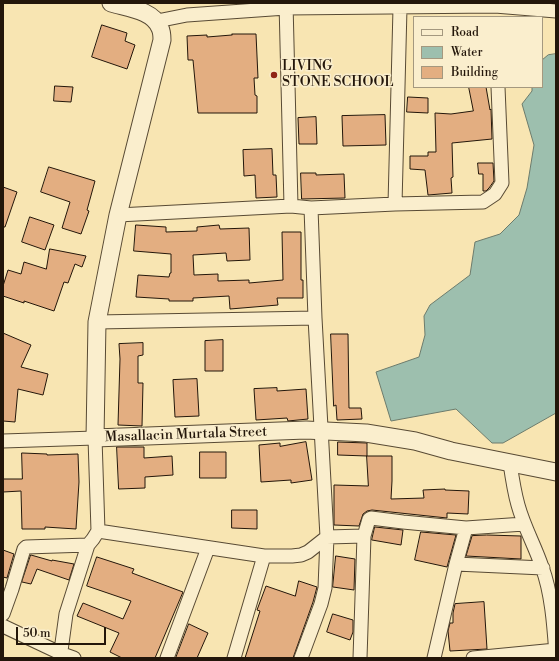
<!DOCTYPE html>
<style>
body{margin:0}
#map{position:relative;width:559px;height:661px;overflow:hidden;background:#f8e5b2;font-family:"Libre Bodoni",serif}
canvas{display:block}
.frame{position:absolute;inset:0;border:4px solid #23160a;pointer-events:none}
.legend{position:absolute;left:413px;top:16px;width:130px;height:72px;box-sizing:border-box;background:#faeecd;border:1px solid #a4987f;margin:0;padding:5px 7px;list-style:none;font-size:12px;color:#23160a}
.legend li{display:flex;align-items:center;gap:8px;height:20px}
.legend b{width:20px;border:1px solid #a4987f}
.scale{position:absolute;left:16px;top:627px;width:90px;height:18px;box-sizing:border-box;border:2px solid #23160a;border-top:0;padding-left:5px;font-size:12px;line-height:14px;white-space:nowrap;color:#23160a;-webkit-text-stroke:3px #faeecd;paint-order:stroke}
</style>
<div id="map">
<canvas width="559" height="661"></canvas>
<div class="frame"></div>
<ul class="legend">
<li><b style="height:5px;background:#faeecd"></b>Road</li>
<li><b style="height:11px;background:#9dbfae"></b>Water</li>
<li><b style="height:11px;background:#e3ae81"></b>Building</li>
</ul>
<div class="scale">50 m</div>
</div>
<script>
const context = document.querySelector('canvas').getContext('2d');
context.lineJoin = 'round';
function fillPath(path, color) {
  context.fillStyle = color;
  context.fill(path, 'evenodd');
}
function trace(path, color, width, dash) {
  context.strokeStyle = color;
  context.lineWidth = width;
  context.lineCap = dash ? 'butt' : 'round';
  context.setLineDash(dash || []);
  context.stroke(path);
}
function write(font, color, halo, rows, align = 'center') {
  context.font = font + ' "Libre Bodoni",serif';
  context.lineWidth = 3;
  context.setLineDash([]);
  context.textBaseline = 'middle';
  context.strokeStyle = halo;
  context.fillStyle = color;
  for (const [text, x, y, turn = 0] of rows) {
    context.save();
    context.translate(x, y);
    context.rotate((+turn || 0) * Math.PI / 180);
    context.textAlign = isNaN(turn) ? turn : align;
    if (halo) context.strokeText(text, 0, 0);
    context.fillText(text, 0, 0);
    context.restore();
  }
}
const water = new Path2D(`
 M556,54v359l-53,30h-11l-36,-34 -65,12 -15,-49 43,-15 6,-22 -1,-19 6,-11 40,-30 5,-33 25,-8 19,-19 8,-27 7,-43 -12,-41 10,-13v-4h10v-27l6,-5z`);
fillPath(water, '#9dbfae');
trace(water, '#6c7b6c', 1);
const building = new Path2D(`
 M102,25l25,8 -2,8 10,4 -8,24 -35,-12z
 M232,34h24l2,44h-4l1,17 2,1v17h-59l-5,-53h-5l-1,-24 20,-1v2l25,-2z
 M55,86l18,1 -2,15 -17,-1z
 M469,87h17l4,23 1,-1 1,30 -40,4 1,34 -2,1 1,15 -24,2 -3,-25 -15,-1v-13h18v-4h8l-1,-39 16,1 22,-3z
 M408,97l20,1v15l-21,-1z
 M385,115l1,30 -43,1 -1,-30z
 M316,117l1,27h-18l-1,-26z
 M272,149l1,26h3l1,22 -21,1 -1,-23 -11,1 -1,-26z
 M478,163h15l1,18 -5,7 -3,3h-3v-17h-4z
 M49,167l46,14 -8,29 2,1 -8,23 -19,-6 8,-26 -29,-10z
 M301,173h15v2l28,-1 1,24 -43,1z
 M3,187l14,5 -12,35h-2z
 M30,217l24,8 -9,25 -23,-8z
 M136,225l30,2v5l31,-1v-4l22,-2 1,4 29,-1 1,32 -23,1 -1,-8 -33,2 1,20 24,-1v7l31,-1v3l34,-3 -1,-48h19v48h2v18h-26l1,7 -48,4 -1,-13 -36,2v3h-24v-2l-33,-2 2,-22 31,2 1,-4h1v-19l-37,-3z
 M50,249l36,7 -4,11 -7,-3 -7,19 -4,-1 -10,29 -30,-10v2l-21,-7v-10l5,-16 13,4 3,-12 22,7z
 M3,333l28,12 -10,22 27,7 -5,21 -25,-6 -3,33 -12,-1z
 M331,334h17l1,74h12l1,11 -25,1 -1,-15 -2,1z
 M223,340v31h-18v-30z
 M143,343v12l-5,1v27h5l-1,43 -24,-1 2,-66 -1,-15z
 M197,379l2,37 -24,1 -2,-37z
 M277,388v3l29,-2 2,30 -20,2 -1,-3 -31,2 -2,-31z
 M306,442l6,38 -21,3v-3l-30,2 -2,-37 21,-2v3z
 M338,442l29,1v13l-29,-1z
 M117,447h27v11l28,-2 1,19 -28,2v11l-26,1z
 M200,452h26v26h-26z
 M22,453l25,1v1l31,-1 1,28 -3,47 -31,-2v2h-23l-1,-38 -18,1v-13h19z
 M367,456h25v25l-1,18 33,-1 -1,-8 22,-1v1l24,1 -1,23 -21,-1v5l-75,-8 -5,1 -4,3 -4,12 -25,-1v-40l34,1z
 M232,510h25v19l-25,-1z
 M375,527l28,3 -2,15 -29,-5z
 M421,532l35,3 -9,32 -32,-7z
 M487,535l34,1v23l-55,-3 6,-20z
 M3,550l11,4 -7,24 -4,-1z
 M31,555l21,6v-1l22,4 -5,16 -32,-11 -6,15 -9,-2z
 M336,556l19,3 -1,31 -21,-3z
 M97,557l37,12 -2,4 51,19 -28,66h-33l-12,-6 9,-19 -42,-17 6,-13 40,16 8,-18 -44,-15z
 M299,581l18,6 -4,15 -20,56h-48l15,-47 -3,-1 9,-24 29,10z
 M484,602l3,47 -37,2 -2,-20 2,-8h3v-10l2,-9z
 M333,614l20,6v12l-3,8 -23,-8z
 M189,624l19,9 -11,25h-21z`);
fillPath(building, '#e3ae81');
trace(building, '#23160a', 1);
const minor = new Path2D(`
 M286,3l5,203
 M157,21l30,-6 99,-7 209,-2 61,5
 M395,204l5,-196
 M118,215l173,-9 20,2 84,-4 88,-2 12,-8 7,-11 -4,-96
 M97,322l218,-4
 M3,441l92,-3 3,93 -5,8 -5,6 -22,69 -6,44
 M510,463c2,14 4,28 8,42 6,22 17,41 24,62 10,27 12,60 14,88
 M98,531l166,25h28l9,-1 7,-3 19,-15 37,-1
 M456,564l87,4
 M3,614l9,-25 12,-40 2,-2 62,-2
 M3,626l57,27 14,5
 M167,658l41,-110
 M234,658l30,-102
 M301,658l20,-54 4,-16 2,-51 -12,-219 -4,-110
 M360,658l4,-122 5,-17 2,-1 32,4 63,6 58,-4
 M434,658l22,-94 10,-36
 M473,658l83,-8`);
const tertiary = new Path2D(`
 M111,3c17,5 42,7 49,25 2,4 2,8 2,12l-44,175 -21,107 -2,116 211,-8 60,3 49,8 36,10 105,21`);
trace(minor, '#584a34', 15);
trace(tertiary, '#584a34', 19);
trace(minor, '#faeecd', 13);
trace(tertiary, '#faeecd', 17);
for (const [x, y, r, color] of [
 [274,75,4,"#8f2418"]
]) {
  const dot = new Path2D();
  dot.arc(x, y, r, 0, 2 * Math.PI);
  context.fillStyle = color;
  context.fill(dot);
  trace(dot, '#faeecd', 1.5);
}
write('14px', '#23160a', '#faeecd', [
 ["LIVING",282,67],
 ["STONE SCHOOL",282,83]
], 'left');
write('14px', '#23160a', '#faeecd', [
 ["Masallacin Murtala Street",186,435,-2]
]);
</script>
